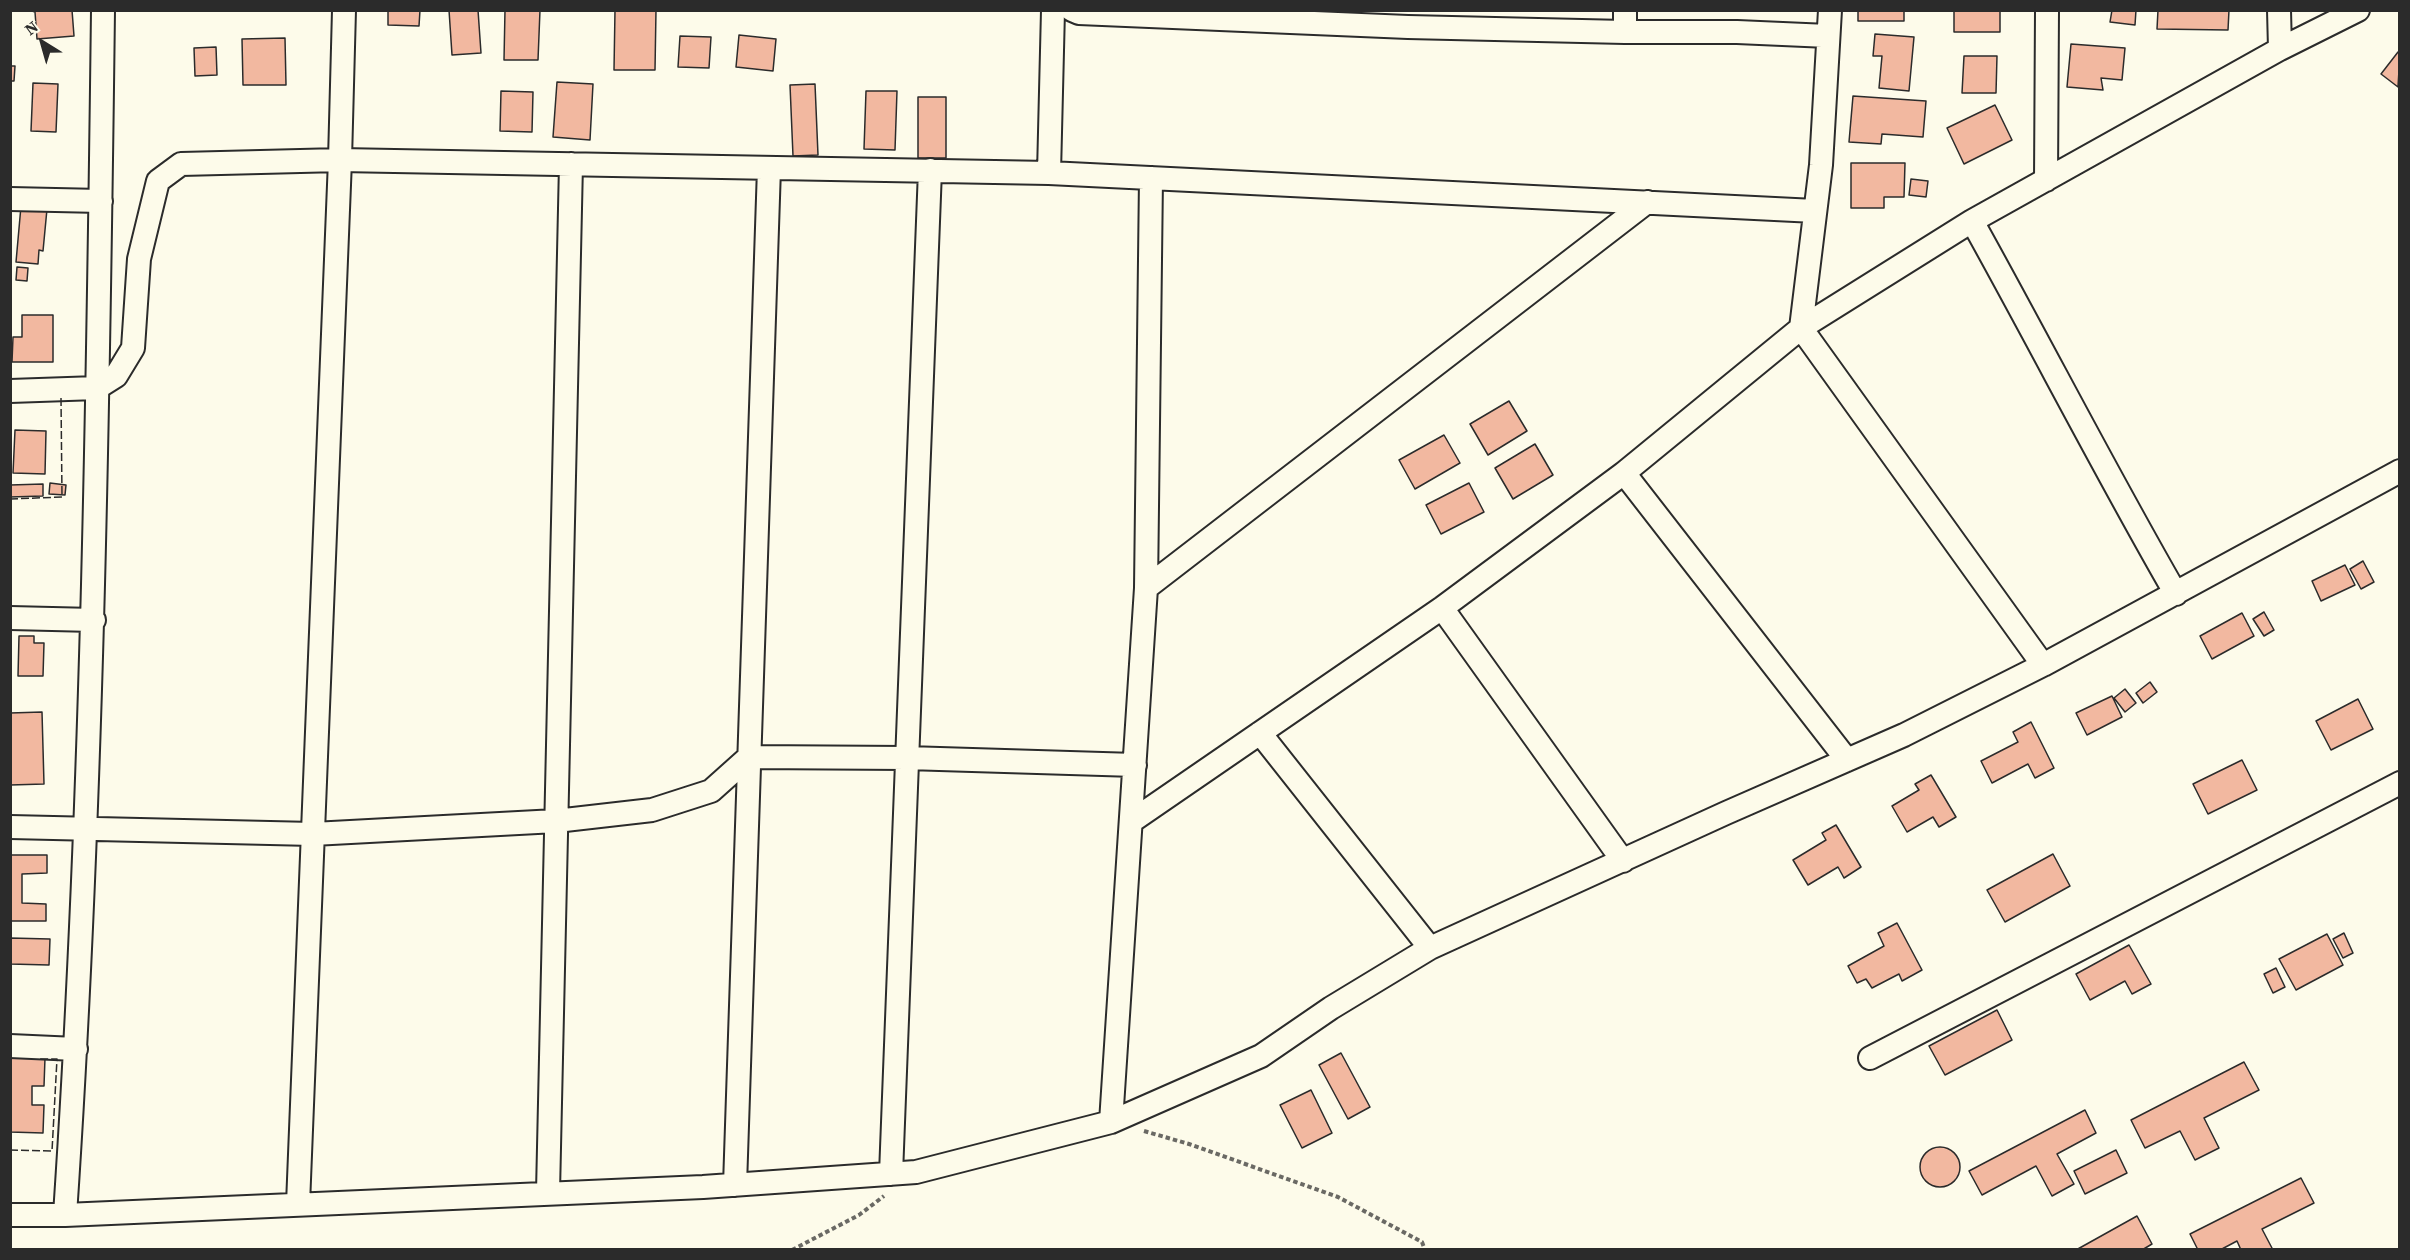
<!DOCTYPE html>
<style>
body{margin:0}
#map{position:relative;width:2410px;height:1260px;overflow:hidden;background:#fdfbea;font-family:"Source Serif 4",serif}
canvas{display:block}
.frame{position:absolute;inset:0;border:12px solid #2b2b2b;pointer-events:none}
.north{position:absolute;left:12px;top:12px;width:60px;height:60px;-webkit-text-stroke:4px #fdfbea;paint-order:stroke;rotate:323deg;font-size:16px;font-weight:700;line-height:24px;text-align:center;color:#2b2b2b}
.north::after{content:'';display:block;margin:auto;width:21px;height:27px;background:#2b2b2b;clip-path:polygon(50% 0,100% 100%,50% 72%,0 100%)}
</style>
<div id="map">
<canvas width="2410" height="1260"></canvas>
<div class="frame"></div>
<div class="north">N</div>
</div>
<script>
const context = document.querySelector('canvas').getContext('2d');
context.lineJoin = 'round';
function fillPath(path, color) {
  context.fillStyle = color;
  context.fill(path, 'evenodd');
}
function trace(path, color, width, dash) {
  context.strokeStyle = color;
  context.lineWidth = width;
  context.lineCap = dash ? 'butt' : 'round';
  context.setLineDash(dash || []);
  context.stroke(path);
}
const building = new Path2D(`
 M29,10h43l2,26 -37,3 -2,-27z
 M388,10h32l-1,16 -31,-1z
 M449,10h29l3,43 -29,2z
 M505,10h35l-2,50h-34z
 M615,10h41l-1,60h-41z
 M1858,10h46v11h-46z
 M1954,10h46v22h-46z
 M2112,10h24l-1,15 -25,-3z
 M2158,10h71l-1,20 -71,-1z
 M1875,34l39,3 -5,54 -30,-3 3,-32h-9z
 M739,35l37,4 -3,32 -37,-4z
 M680,36l31,1 -2,31 -31,-1z
 M285,38l1,47h-43l-1,-46z
 M2071,44l54,4 -3,32 -21,-2 2,12 -36,-3z
 M216,47l1,28 -22,1 -1,-28z
 M2398,52l2,1 -2,34 -17,-13z
 M1964,56h33l-1,37h-34z
 M10,66h5l-1,15h-4z
 M557,82l36,2 -3,56 -37,-3z
 M33,83l25,1 -2,48 -25,-1z
 M815,84l3,71 -25,1 -3,-71z
 M501,91l32,1 -1,40 -32,-1z
 M866,91h31l-2,59 -31,-1z
 M1853,96l73,5 -3,36 -41,-3 -1,10 -32,-2z
 M918,97h28v61h-28z
 M1995,105l17,35 -48,24 -17,-36z
 M1851,163h54l-1,34h-20v11h-33z
 M1911,179l17,2 -2,16 -17,-2z
 M21,206l26,3 -4,42 -4,-1 -1,14 -22,-2z
 M17,267l11,1 -1,13 -11,-1z
 M22,315h31v47h-41l1,-25h9z
 M1509,401l18,30 -39,24 -18,-31z
 M15,430l31,1 -1,43 -32,-1z
 M1444,435l16,28 -45,26 -16,-29z
 M1535,444l18,31 -40,24 -18,-31z
 M50,483l16,2 -1,10 -16,-1z
 M1469,483l15,29 -43,22 -15,-29z
 M43,484v12l-33,1v-12z
 M2363,561l11,21 -13,7 -11,-20z
 M2345,565l10,20 -34,16 -9,-20z
 M2264,612l10,18 -10,6 -11,-17z
 M2242,613l12,23 -42,23 -12,-23z
 M19,636h15v7h10l-1,33h-25z
 M2150,682l7,10 -14,11 -7,-10z
 M2125,689l11,14 -11,9 -11,-14z
 M2112,696l10,21 -35,18 -11,-22z
 M2358,699l15,30 -42,21 -15,-29z
 M42,712l2,72 -34,1v-72z
 M2031,722l23,46 -19,10 -7,-14 -36,19 -11,-22 37,-19 -5,-10z
 M2242,760l15,30 -49,24 -15,-30z
 M1931,775l25,42 -17,10 -6,-10 -26,15 -15,-26 27,-16 -4,-6z
 M1836,825l25,42 -17,11 -6,-11 -30,18 -15,-25 33,-20 -4,-7z
 M2053,854l17,32 -65,36 -18,-32z
 M10,855h37v18l-25,1v29l24,1v17h-36z
 M1897,923l25,47 -20,11 -3,-7 -27,14 -6,-9 -9,4 -9,-17 36,-20 -6,-13z
 M2344,933l9,20 -10,5 -10,-19z
 M2327,934l16,31 -47,25 -17,-31z
 M10,938l40,1 -1,26 -39,-1z
 M2129,945l22,39 -19,10 -7,-13 -35,19 -14,-26z
 M2276,968l9,19 -12,6 -9,-19z
 M1997,1010l15,30 -67,35 -16,-29z
 M1341,1053l29,54 -22,12 -29,-54z
 M10,1057l35,1 -1,28h-12v19h12l-1,28 -33,-1z
 M2244,1062l15,28 -55,28 15,30 -24,12 -15,-29 -35,17 -14,-28z
 M1311,1090l21,43 -30,15 -22,-43z
 M2085,1110l11,23 -39,21 17,30 -22,12 -16,-30 -54,29 -13,-24z
 M1920 1167a20 20 0 1 1 40 0a20 20 0 1 1-40 0Z
 M2116,1150l11,23 -42,21 -11,-23z
 M2301,1178l13,25 -52,26 11,21h-32l-4,-9 -17,9h-22l-8,-16z
 M2137,1216l15,28 -10,6h-66z`);
fillPath(building, '#f2b8a0');
trace(building, '#2b2b2b', 1.5);
const minor = new Path2D(`
 M1072,10l7,3 329,14 217,5
 M1625,10v22h112l91,4
 M1830,10l-9,155 -20,163 242,337
 M2279,10l1,39
 M1049,173l4,-163
 M2046,180l1,-170
 M10,199l91,2
 M1972,221c69,124 133,250 204,373
 M10,391l87,-3 19,-12 17,-28 6,-89 19,-78 23,-17 159,-4 709,13 766,38
 M1624,473l223,287
 M1146,588l501,-386
 M1442,608l181,253
 M10,618l84,2
 M1260,733l170,215
 M1132,821l310,-213 182,-135 177,-145 171,-107 308,-172 78,-39
 M10,827l303,7 243,-13 96,-11 59,-19 38,-34 158,1 228,7
 M10,1046l66,3
 M1870,1058l530,-275
 M1111,1122l35,-534 5,-410
 M891,1174l39,-1004
 M735,1185l34,-1017
 M548,1192l23,-1028
 M298,1204l42,-1044 4,-150
 M10,1215h55l638,-28 213,-15 195,-50 150,-66 70,-48 99,-60 296,-135 178,-78 139,-70 357,-194
 M65,1215c27,-401 33,-803 38,-1205`);
trace(minor, '#2b2b2b', 26);
trace(new Path2D(`
 M1144,1131l45,13 149,53 84,45 3,8
 M792,1250l67,-35 25,-19`), '#6a6964', 4, [4.5, 3]);
trace(minor, '#fdfbea', 22);
trace(new Path2D(`
 M10,499l52,-2 -1,-99
 M10,1150l42,1 5,-92h-17`), '#2b2b2b', 1.5, [8, 3]);
</script>
